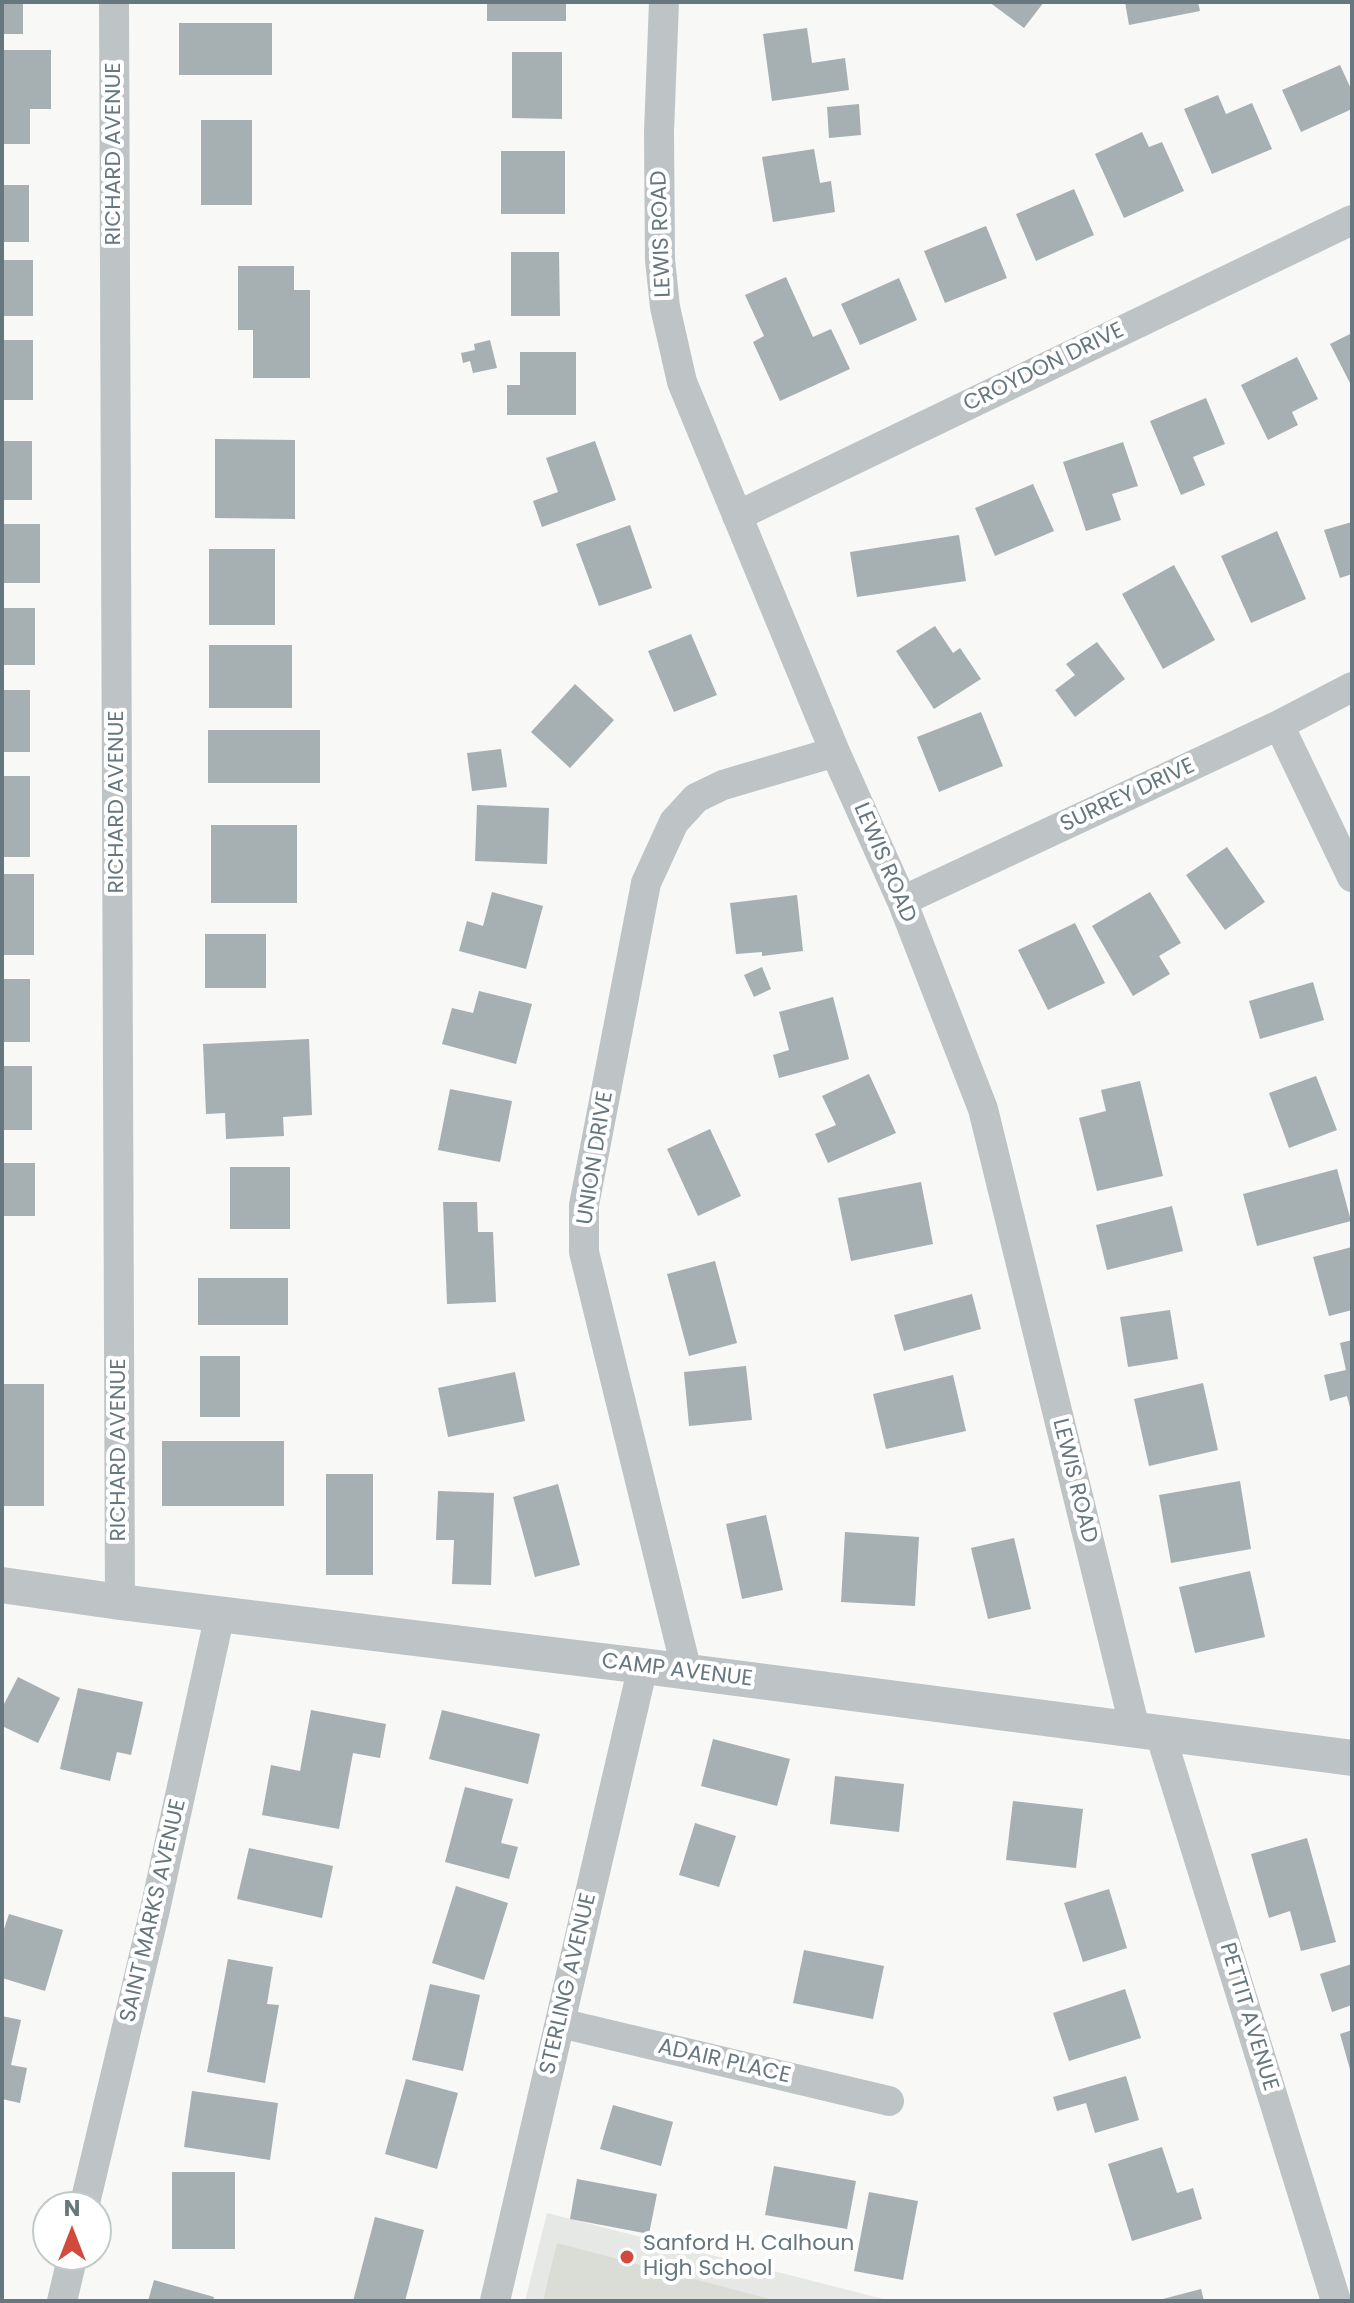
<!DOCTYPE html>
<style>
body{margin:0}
#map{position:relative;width:1354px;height:2303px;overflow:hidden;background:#f8f8f6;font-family:Poppins,sans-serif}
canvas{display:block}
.frame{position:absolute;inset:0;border:4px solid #66777e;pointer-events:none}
.north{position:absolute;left:32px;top:2191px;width:80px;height:80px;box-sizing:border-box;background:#fff;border:2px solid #c2c9cb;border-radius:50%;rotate:0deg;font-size:22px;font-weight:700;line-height:32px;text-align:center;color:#66777e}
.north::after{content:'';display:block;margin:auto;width:28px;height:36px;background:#d14a3e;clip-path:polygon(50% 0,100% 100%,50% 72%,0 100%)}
</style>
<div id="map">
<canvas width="1354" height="2303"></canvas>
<div class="frame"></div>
<div class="north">N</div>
</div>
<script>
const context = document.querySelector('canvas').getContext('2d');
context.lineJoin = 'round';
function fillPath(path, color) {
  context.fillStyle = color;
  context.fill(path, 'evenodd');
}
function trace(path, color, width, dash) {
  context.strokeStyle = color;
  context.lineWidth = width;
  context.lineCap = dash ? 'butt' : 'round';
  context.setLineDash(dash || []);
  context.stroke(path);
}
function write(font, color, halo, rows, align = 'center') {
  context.font = font + ' Poppins,sans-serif';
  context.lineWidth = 8;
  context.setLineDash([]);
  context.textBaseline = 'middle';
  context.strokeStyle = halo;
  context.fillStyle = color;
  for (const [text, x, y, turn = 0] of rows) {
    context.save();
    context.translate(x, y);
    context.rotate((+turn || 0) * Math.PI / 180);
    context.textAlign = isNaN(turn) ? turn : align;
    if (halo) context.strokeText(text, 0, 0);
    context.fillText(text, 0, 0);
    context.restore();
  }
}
fillPath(new Path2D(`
 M547,2213l344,88h-366z`), '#e6e8e6');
fillPath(new Path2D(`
 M557,2243l220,58h-234z`), '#d9ddd6');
fillPath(new Path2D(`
 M2,2h21v32h-21z
 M487,2h79v19h-79z
 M989,2h55l-20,26z
 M1125,2h73l2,9 -71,14z
 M179,23h93v52h-93z
 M807,28l5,35 33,-5 4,32 -77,11 -9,-67z
 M2,50h49v59h-21v35h-28z
 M512,52h50v67l-50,-1z
 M1340,65l12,26v18l-51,23 -19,-42z
 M1218,95l8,19 26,-11 20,46 -60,25 -28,-65z
 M859,104l2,31 -32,3 -2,-31z
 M201,120h51v85h-51z
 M1142,132l7,15 13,-5 22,49 -60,27 -29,-64z
 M814,149l6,34 11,-2 4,31 -62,10 -11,-65z
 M501,151h64v63h-64z
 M2,185h27v57h-27z
 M1074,189l20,46 -58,26 -20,-47z
 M986,226l21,52 -62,25 -21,-52z
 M511,252h48l1,64h-49z
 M2,260h31v56h-31z
 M238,266h56v24h16v88h-57v-48h-15z
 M786,277l27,60 18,-8 19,40 -70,32 -27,-59 11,-6 -19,-41z
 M899,278l18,42 -57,25 -19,-41z
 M1352,333v54l-22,-43z
 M2,340h31v60h-31z
 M490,340l7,28 -24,5 -3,-12 -7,2 -2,-10 14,-3 -1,-6z
 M520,352h56v63h-69v-30h13z
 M1297,357l21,42 -26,13 6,13 -30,15 -27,-55z
 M1206,398l19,46 -32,13 12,28 -24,10 -31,-74z
 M215,439l80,1v79l-80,-1z
 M2,441h30v59h-30z
 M595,441l21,59 -74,27 -9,-26 25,-9 -12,-34z
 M1123,442l15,44 -26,8 9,26 -35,11 -23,-69z
 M1033,484l21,47 -59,25 -20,-48z
 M1352,522v52l-12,4 -16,-48z
 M2,524h38v59h-38z
 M630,525l22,63 -53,18 -23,-62z
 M1277,531l29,68 -55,24 -30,-67z
 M959,535l7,46 -109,16 -7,-45z
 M209,549h66v76h-66z
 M1174,565l41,75 -52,29 -41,-75z
 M2,608h33v57h-33z
 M935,626l18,27 7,-5 21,31 -47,30 -38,-58z
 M691,634l26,61 -43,17 -26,-61z
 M1097,642l28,37 -50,38 -20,-27 20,-15 -9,-11z
 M209,645h83v63h-83z
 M575,684l39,36 -44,48 -39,-36z
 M2,690h28v62h-28z
 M981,712l22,54 -64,26 -22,-55z
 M208,730h112v53h-112z
 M501,749l6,38 -35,4 -5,-38z
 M2,776h28v81h-28z
 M477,805l72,3 -2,56 -72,-3z
 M211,825h86v78h-86z
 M1227,847l38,55 -40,28 -39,-55z
 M2,874h32v81h-32z
 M492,892l51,14 -17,63 -67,-18 8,-30 16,5z
 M1150,892l31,51 -22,13 11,18 -37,22 -41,-70z
 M797,895l6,56 -41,5v-4l-26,2 -6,-51z
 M1075,923l30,60 -57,27 -30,-60z
 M205,934h61v54h-61z
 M762,967l9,22 -17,8 -10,-22z
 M2,979h28v63h-28z
 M1313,982l11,38 -64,19 -11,-38z
 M479,991l53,13 -16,60 -74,-20 10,-36 21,5z
 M833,997l16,62 -70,19 -6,-23 16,-5 -10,-38z
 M309,1039l3,76 -29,2 1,19 -58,3 -1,-26 -19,1 -3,-70z
 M2,1066h30v64h-30z
 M869,1074l27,59 -68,30 -13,-29 21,-9 -14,-29z
 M1316,1076l21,54 -48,18 -20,-55z
 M1140,1081l23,95 -66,15 -18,-73 27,-7 -5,-21z
 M450,1089l62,12 -12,61 -62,-12z
 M710,1129l31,67 -43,20 -31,-67z
 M2,1163h33v53h-33z
 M230,1167h60v62h-60z
 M1337,1169l14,52 -94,25 -14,-52z
 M921,1182l12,62 -82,17 -13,-63z
 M443,1202h34l1,30h15l3,70 -49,2z
 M1172,1206l11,45 -76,19 -11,-45z
 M1352,1247v63l-23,6 -16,-59z
 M715,1261l22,82 -48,13 -22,-82z
 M198,1278h90v47h-90z
 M972,1294l9,35 -77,22 -10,-36z
 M1170,1310l8,49 -50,8 -8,-50z
 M1352,1340v71h-1l-4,-15 -17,5 -6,-26 22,-5 -6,-27z
 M200,1356h40v61h-40z
 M746,1366l6,54 -63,6 -5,-54z
 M515,1372l10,49 -77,16 -10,-49z
 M953,1375l13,56 -80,18 -13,-55z
 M1203,1383l15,67 -69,16 -15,-67z
 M2,1384h42v122h-42z
 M162,1441h122v65h-122z
 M326,1474h47v101h-47z
 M1240,1481l11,68 -80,14 -12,-68z
 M558,1484l22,81 -45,12 -22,-80z
 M438,1491l56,2 -3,92 -39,-1 2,-44h-18z
 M766,1515l17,75 -41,9 -16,-75z
 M845,1532l74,5 -4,69 -74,-4z
 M1014,1538l17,71 -43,10 -17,-71z
 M1250,1571l15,66 -70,16 -16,-66z
 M18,1677l42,21 -22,45 -36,-17v-18z
 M78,1688l65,14 -12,53 -14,-3 -7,29 -50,-12z
 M311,1710l75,14 -6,34 -27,-5 -14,76 -77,-14 9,-50 29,6z
 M442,1710l98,24 -12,50 -99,-25z
 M713,1739l77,20 -13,47 -76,-20z
 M835,1776l69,8 -5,48 -69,-8z
 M465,1787l48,12 -12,44 17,4 -9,32 -64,-17z
 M1013,1801l70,8 -7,59 -70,-8z
 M695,1823l41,13 -17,51 -40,-12z
 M1307,1838l29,104 -35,9 -11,-40 -21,7 -18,-64z
 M249,1848l84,18 -11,52 -85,-19z
 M456,1886l52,17 -24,77 -52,-17z
 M1109,1889l18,59 -44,14 -19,-59z
 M9,1914l54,16 -18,61 -43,-13v-43z
 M804,1950l80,16 -11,53 -80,-16z
 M228,1959l45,8 -6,37 12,1 -14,78 -58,-11z
 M1352,1964v41l-20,7 -12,-38z
 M430,1984l50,11 -17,76 -51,-11z
 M1125,1989l16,49 -72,23 -16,-48z
 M2,2016l19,4 -10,45 16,3 -7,35 -18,-4z
 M1352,2030v42l-1,1 -11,-39z
 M1126,2076l13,44 -44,13 -9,-30 -29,8 -4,-14z
 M406,2079l52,14 -21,76 -52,-15z
 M192,2091l86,12 -8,57 -86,-13z
 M613,2105l60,17 -12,44 -61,-17z
 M1162,2147l15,46 16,-5 9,31 -70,22 -24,-77z
 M774,2166l82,15 -9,48 -82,-14z
 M172,2172h63v77h-63z
 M577,2179l80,15 -8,40 -79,-15z
 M869,2192l49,9 -15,79 -49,-9z
 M375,2217l49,13 -19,71h-52z
 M154,2280l60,17 -1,4h-65z
 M1201,2289l3,12h-45v-1z`), '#a6afb2');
trace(new Path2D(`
 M114,2l6,1600
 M664,2l-5,130 1,128 5,47 17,75 153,370 67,149 81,208 152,620
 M737,516l615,-296
 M1279,725l73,152
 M902,901l377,-176 73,-38
 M687,1672l-103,-420v-47l62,-322 28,-61 22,-24 27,-13 112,-33
 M1160,1733l176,568
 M560,2023l329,78
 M84,2207l70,-293 66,-300
 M62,2301l11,-46
 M495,2301l148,-635`), '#bec3c5', 30);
trace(new Path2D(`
 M2,1585l118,17 523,64 709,92`), '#bec3c5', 36);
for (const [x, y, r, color] of [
 [627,2257,8,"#d14a3e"]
]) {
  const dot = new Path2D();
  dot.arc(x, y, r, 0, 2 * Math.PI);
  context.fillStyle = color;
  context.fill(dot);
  trace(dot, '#fff', 3);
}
write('22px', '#66777e', '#fff', [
 ["RICHARD AVENUE",114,154,-90],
 ["LEWIS ROAD",662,234,-92],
 ["CROYDON DRIVE",1044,368,-26],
 ["SURREY DRIVE",1128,796,-25],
 ["RICHARD AVENUE",117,802,-90],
 ["LEWIS ROAD",884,863,67],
 ["UNION DRIVE",596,1158,-81],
 ["RICHARD AVENUE",119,1450,-90],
 ["LEWIS ROAD",1074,1481,76],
 ["CAMP AVENUE",677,1671,7],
 ["SAINT MARKS AVENUE",154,1911,-77],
 ["STERLING AVENUE",569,1984,-77],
 ["PETTIT AVENUE",1248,2017,73],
 ["ADAIR PLACE",724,2062,13]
]);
write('22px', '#66777e', '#fff', [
 ["Sanford H. Calhoun",643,2244],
 ["High School",643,2269]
], 'left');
</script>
